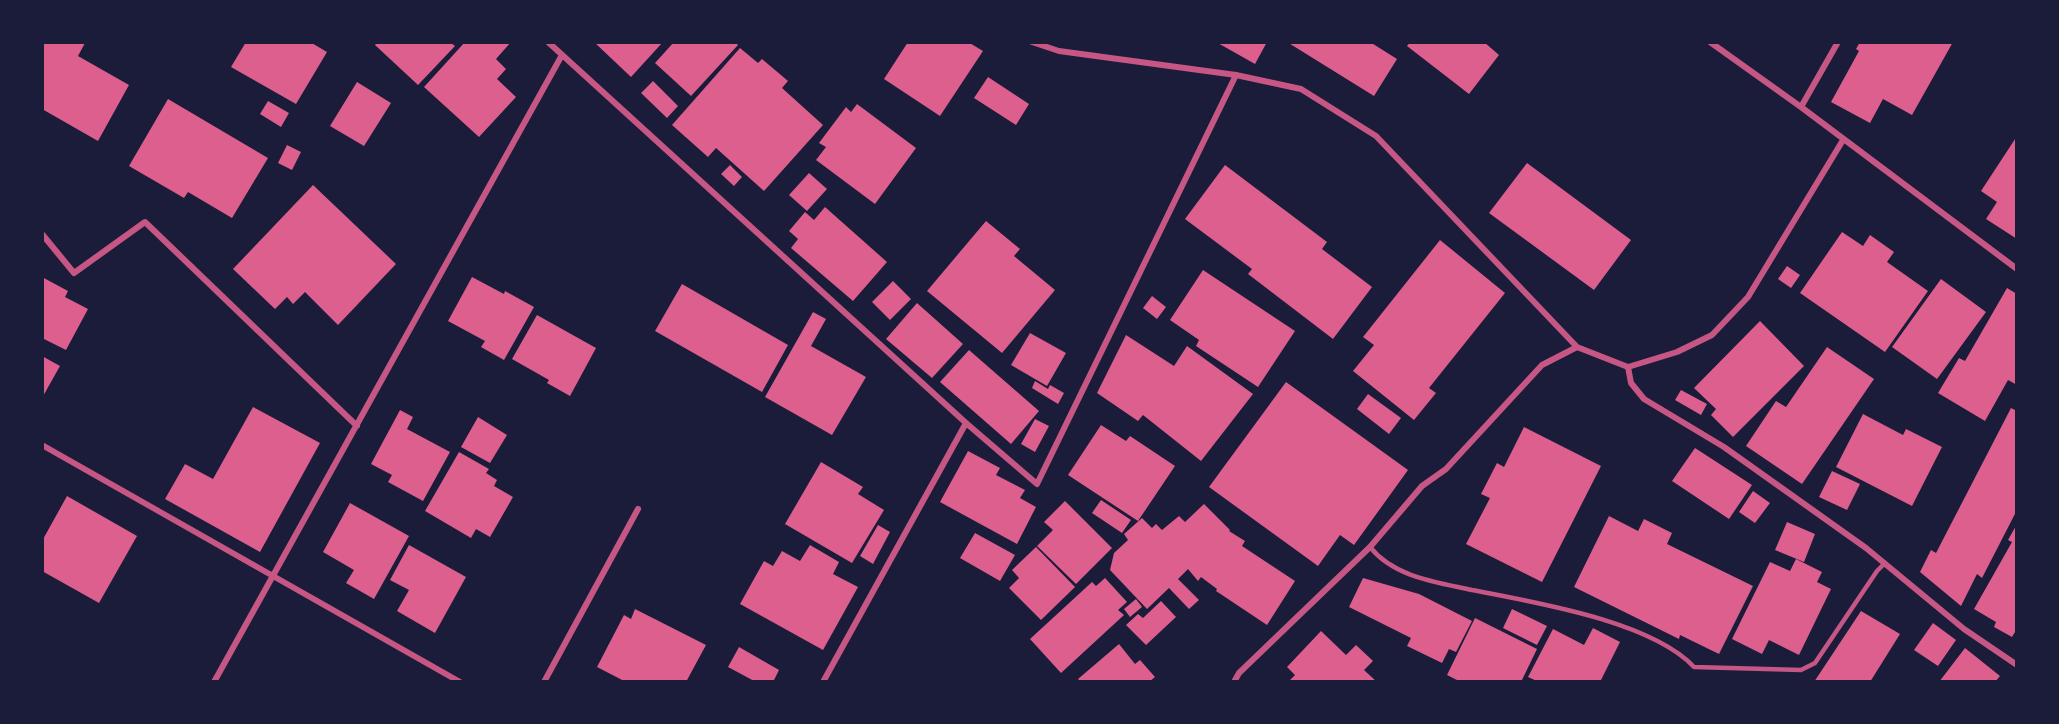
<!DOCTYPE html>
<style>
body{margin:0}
#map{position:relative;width:2059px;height:724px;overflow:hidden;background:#1b1b3a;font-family:"Archivo Narrow",sans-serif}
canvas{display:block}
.frame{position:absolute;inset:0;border:44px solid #1b1b3a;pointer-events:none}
</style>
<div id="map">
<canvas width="2059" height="724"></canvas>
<div class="frame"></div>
</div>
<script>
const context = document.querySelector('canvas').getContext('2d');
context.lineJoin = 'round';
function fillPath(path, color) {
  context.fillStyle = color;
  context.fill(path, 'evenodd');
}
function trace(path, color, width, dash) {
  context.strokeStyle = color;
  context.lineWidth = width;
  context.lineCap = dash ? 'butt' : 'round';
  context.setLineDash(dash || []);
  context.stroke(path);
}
fillPath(new Path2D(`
 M42,42h41l2,1 -7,13 51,29 -31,56 -56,-32z
 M246,42h64l17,10 -31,52 -65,-37z
 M377,42h73l5,4 -37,39 -43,-40z
 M465,42h46l-15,17 10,10 -9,10 19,18 -37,40 -55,-50z
 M594,42h69l-32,35z
 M674,42h61l3,3 -47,51 -36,-33z
 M908,42h60l15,9 -43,65 -56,-37z
 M1216,42h51l-12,22z
 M1287,42h83l27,17 -23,37z
 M1410,42h74l15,13 -30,39 -62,-48z
 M1860,42h93l-41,73 -29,-16 -13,24 -39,-21 28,-51 -3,-2z
 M740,48l18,15 4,-4 26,22 -6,7 41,37 -59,66 -48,-43 -8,9 -36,-32z
 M988,77l41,27 -13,21 -42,-27z
 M653,81l25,25 -11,12 -26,-25z
 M357,82l34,21 -27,43 -34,-20z
 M168,99l100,59 -36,60 -44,-26 -4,6 -55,-32z
 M268,101l21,12 -8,14 -21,-13z
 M857,104l59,44 -41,56 -59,-44 10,-13 -7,-4 27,-36 5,5z
 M2017,136v103l-31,-20 11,-17 -16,-11z
 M287,145l14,7 -9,18 -14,-7z
 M1527,163l104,77 -37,50 -105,-77z
 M730,165l12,12 -8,9 -13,-12z
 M1225,165l102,77 -5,7 50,38 -39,52 -85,-65 4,-5 -67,-50z
 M809,173l18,16 -20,22 -18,-16z
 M313,185l83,79 -58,61 -33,-33 -12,12 -6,-7 -12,12 -42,-40z
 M825,207l62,55 -34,39 -62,-53 7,-9 -9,-8 16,-19 9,8z
 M986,221l34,28 -6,7 41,34 -53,63 -75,-62z
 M1842,232l21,14 7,-11 24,17 -7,10 41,29 -43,61 -85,-59z
 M1440,240l65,53 -76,95 7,5 -22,27 -61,-49 21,-26 -11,-8z
 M1787,266l13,9 -9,13 -13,-9z
 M1203,270l92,61 -37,56 -62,-41 3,-6 -29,-20z
 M42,277l26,14 -3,6 23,12 -22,41 -24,-12z
 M472,277l32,17 1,-3 29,16 -30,53 -23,-13 4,-6 -37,-20z
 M1941,279l45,33 -49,67 -45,-32z
 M893,281l18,18 -21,21 -18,-18z
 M682,284l106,61 -26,47 -107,-61z
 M2007,288l10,6v91l-9,-5 -23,41 -47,-28 21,-35 6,3z
 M1152,296l14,11 -9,12 -14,-11z
 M917,303l46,41 -31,34 -46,-39z
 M813,312l13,7 -15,27 55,31 -34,58 -67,-38z
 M537,315l59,33 -26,48 -23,-13 2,-3 -37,-21z
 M1760,321l44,45 -71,71 -22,-22 5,-6 -22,-21z
 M1030,333l36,20 -19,33 -36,-21z
 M1126,335l48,31 13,-20 66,48 -52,67 -58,-46 -5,6 -41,-28z
 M1827,347l47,32 -72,105 -56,-38 30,-45 10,6z
 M969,350l70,61 -28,33 -71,-62z
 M42,356l18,10 -18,32z
 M1035,381l13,8 2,-4 14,8 -6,11 -26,-16z
 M1286,382l122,88 -54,75 -14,-10 -22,31 -109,-79z
 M1681,390l26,14 -6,11 -26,-15z
 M1368,394l33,24 -12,16 -32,-25z
 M253,407l67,36 -60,109 -95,-53 20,-35 28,15z
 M2011,408l6,3v99l-35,68 -5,-4 -16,32 -41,-34 11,-22 5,3z
 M400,410l13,7 -6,12 43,23 -27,49 -35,-19 4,-7 -21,-11z
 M1863,414l40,21 3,-6 36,18 -30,59 -76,-39z
 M478,417l29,18 -17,28 -29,-16z
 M1035,419l14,7 -14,26 -14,-8z
 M1101,425l25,16 4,-5 45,30 -37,55 -70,-46z
 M1524,427l77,39 -59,116 -76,-38 24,-46 -9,-4 16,-31 7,4z
 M1695,448l57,37 -23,34 -57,-38z
 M968,451l32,17 -4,7 29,15 -5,8 16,9 -19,37 -77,-42z
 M459,452l30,17 -3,4 11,7 -3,6 19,11 -23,40 -14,-8 -5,9 -46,-27z
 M821,462l42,25 -5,7 26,16 -32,53 -67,-39z
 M1832,471l28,13 -13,26 -28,-13z
 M1753,491l17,12 -15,20 -16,-11z
 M67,496l70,40 -38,67 -57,-32v-30z
 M1101,500l30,20 -9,13 -30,-20z
 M1065,501l47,47 -36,36 -39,-38 16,-16 -9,-8z
 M350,503l59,33 -35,63 -28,-16 8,-13 -31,-18z
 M1204,504l26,26 -1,1 16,10 -3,5 53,35 -28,44 -51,-34 1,-2 -16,-12 -3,4 -10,-12 -10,10 21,21 -10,9 -20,-21 -22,21 -37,-39 4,-17 14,-13 -4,-6 18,-16 10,10 4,-4 6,6 17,-14 6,6z
 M1609,516l29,15 6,-12 28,14 -5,11 86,42 -34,68 -39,-19 -1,4 -105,-52z
 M1787,522l28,12 -11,28 -29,-12z
 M2017,524v109l-2,-1 -3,5 -18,-10 2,-5 -22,-13 38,-67 -4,-2z
 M878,525l12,7 -17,32 -13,-8z
 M975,533l40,22 -15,26 -40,-23z
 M409,545l57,32 -31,56 -38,-22 12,-21 -19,-10z
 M810,545l29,17 -6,12 25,13 -35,63 -83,-46 24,-43 9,5 9,-15 18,10z
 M1036,547l39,40 -34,33 -32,-32 10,-10 -7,-8z
 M1796,559l26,13 -5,10 14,7 -32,66 -30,-15 -7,14 -30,-15 38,-77 20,9z
 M1105,578l22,24 -9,8 6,5 -63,58 -31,-34 62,-57 4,4z
 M1363,578l56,16 53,27 -16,31 -7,-3 -7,14 -35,-17 4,-8 -62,-31z
 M1136,599l6,8 -12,10 -6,-8z
 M1161,601l15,16 -30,28 -20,-20 12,-11 5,4z
 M635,609l71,36 -20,37h-60l-29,-15 27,-52 7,4z
 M1512,609l35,17 -10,19 -34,-17z
 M1861,611l39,23 -30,48h-56z
 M1475,618l62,31 -16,33h-60l-14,-7z
 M1933,623l23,17 -18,26 -24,-16z
 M1593,628l27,14 -20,40h-61l-11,-5 25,-48 31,16z
 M1321,631l25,24 10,-10 17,16 -9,9 13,12h-89l7,-7 -8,-8z
 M1119,644l16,20 5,-4 15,17 -6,5h-68l-3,-3z
 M739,647l40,23 -6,12h-17l-28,-15z
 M1965,648l35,28 -5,6h-56z`), '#dd5f8e');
trace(new Path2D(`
 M1370,547c24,30 66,35 102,43 61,12 179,31 222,77l107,3 14,-7 62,-92 8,-8`), '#c65784', 4.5);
trace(new Path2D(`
 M548,42l418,381 71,61 199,-409
 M1032,42l27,9 177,24 65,14 75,47 201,211 51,20 49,-15 35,-17 36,-38 95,-157
 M1710,42l91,65 216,162
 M1801,107l37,-65
 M42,234l32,39 71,-51 212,204
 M1628,367l3,16 13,16 80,48 142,101 98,81 53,36
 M42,445l418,237
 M214,682l348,-627
 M544,682l94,-173
 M823,682l143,-259
 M1234,682l5,-9 131,-126 52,-61 24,-17 96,-104 35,-18`), '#c65784', 6);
</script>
